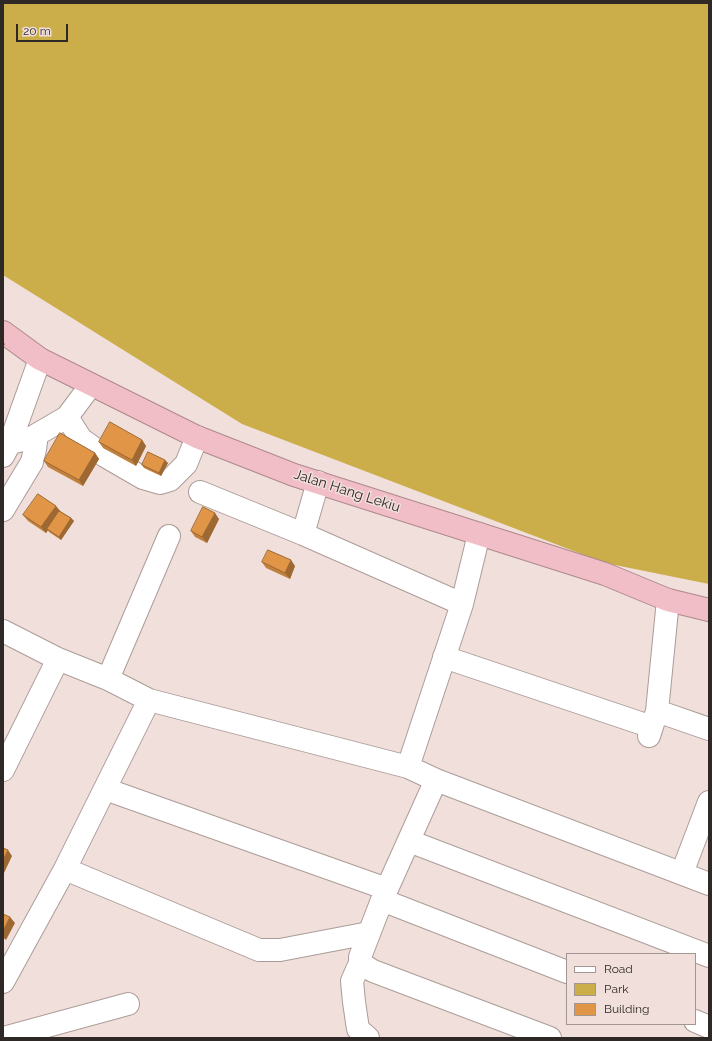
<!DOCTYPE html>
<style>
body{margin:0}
#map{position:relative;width:712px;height:1041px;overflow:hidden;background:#f0dfda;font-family:Raleway,sans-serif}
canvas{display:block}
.frame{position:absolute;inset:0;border:4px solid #2e2826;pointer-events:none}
.legend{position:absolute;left:566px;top:953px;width:130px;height:72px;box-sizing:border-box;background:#f0dfda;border:1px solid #a29692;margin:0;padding:5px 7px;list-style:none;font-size:12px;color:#2e2826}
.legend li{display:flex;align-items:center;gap:8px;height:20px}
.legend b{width:20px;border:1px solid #a29692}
.scale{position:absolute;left:16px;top:24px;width:52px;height:18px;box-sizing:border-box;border:2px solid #2e2826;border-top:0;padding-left:5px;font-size:12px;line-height:14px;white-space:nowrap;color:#2e2826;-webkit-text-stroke:3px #f0dfda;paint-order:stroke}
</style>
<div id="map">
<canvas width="712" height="1041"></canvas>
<div class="frame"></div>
<ul class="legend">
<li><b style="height:5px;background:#fff"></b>Road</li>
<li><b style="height:11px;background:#cbad49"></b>Park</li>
<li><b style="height:11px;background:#e09547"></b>Building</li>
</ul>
<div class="scale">20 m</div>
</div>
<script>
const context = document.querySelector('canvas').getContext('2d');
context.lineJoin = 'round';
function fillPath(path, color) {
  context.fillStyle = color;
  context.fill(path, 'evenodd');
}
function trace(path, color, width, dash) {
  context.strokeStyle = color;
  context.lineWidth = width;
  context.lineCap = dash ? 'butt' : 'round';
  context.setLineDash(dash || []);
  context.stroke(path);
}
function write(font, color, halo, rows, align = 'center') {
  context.font = font + ' Raleway,sans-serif';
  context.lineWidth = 3;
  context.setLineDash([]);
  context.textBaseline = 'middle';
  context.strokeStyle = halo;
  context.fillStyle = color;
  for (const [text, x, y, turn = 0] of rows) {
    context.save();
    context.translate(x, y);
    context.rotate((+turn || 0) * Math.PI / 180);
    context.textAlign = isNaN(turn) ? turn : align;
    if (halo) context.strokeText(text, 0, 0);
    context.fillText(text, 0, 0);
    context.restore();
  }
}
fillPath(new Path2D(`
 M3,3h706v581l-104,-21 -363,-139 -239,-149z`), '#cbad49');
const minor = new Path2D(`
 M67,417l14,22 24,17 38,22 17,5 10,-3 16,-16 11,-27
 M10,443l21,-5 36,-21 24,-32
 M3,456l7,-13 30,-84
 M200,492l103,42 159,70
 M3,510l29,-48 3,-13 2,-14
 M303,534l15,-52
 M3,631l55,28 50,20 41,21 259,67 28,13 273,104
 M444,657l208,70
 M108,679l61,-143
 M657,711l52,18
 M649,736l8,-25 11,-111
 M408,767l54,-163 17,-70
 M3,770l55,-111
 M105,789l282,100
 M409,841l300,115
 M65,869l194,81h21l89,-17
 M682,873l27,-71
 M382,900l185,72
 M360,963l13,8 177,67
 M3,982l62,-113 84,-169
 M695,1021l14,6
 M3,1038l125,-34
 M368,1038l-10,-9 -4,-27 -2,-21 8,-18v-6l22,-57 54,-120`);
const highway = new Path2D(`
 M3,332l37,27 157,78 97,38 311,99 63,26 41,10`);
trace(minor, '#ac9c98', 24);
trace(highway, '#ad898e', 24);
trace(minor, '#fff', 22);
trace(highway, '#f1bdc6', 22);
fillPath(new Path2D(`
 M142,440l4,6 -10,20 -33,-18 -4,-6z
 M95,453l4,6 -16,27 -35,-19 -4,-6z
 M168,463l-7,13 -17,-8 -2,-3z
 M60,511l11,7 3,3 -13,19 -12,-8 -1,-2 -2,3 -18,-12 -5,-6z
 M219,519l-12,24 -12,-6 -4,-6z
 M262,562l33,4 -5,13 -24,-11z`), '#c1803d');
fillPath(new Path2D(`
 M3,342l2,2 -2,3z
 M142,440l4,6 -10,20 -4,-6z
 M95,453l4,6 -16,27 -4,-6z
 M165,460l3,3 -7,13 -2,-3z
 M56,506l5,6 -15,21 -5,-6z
 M215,513l4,6 -12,24 -5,-6z
 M71,518l3,3 -13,19 -2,-3z
 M291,560l4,6 -5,13 -5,-6z
 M8,850l4,6 -9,19v-15z
 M10,917l5,6 -9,17 -3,-3v-6z`), '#9d6832');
const building = new Path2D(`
 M110,422l32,18 -10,20 -33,-18z
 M60,433l35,20 -16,27 -35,-19z
 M148,452l17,8 -6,13 -17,-8z
 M38,494l18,12 -15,21 -18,-12z
 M203,507l12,6 -13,24 -11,-6z
 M59,511l12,7 -12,19 -12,-8z
 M268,550l23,10 -6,13 -23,-11z
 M3,848l5,2 -5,10z
 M3,914l7,3 -7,14z`);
fillPath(building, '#e09547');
trace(building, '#9d6832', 1);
write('14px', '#2e2826', '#f0dfda', [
 ["Jalan Hang Lekiu",347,491,18]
]);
</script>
